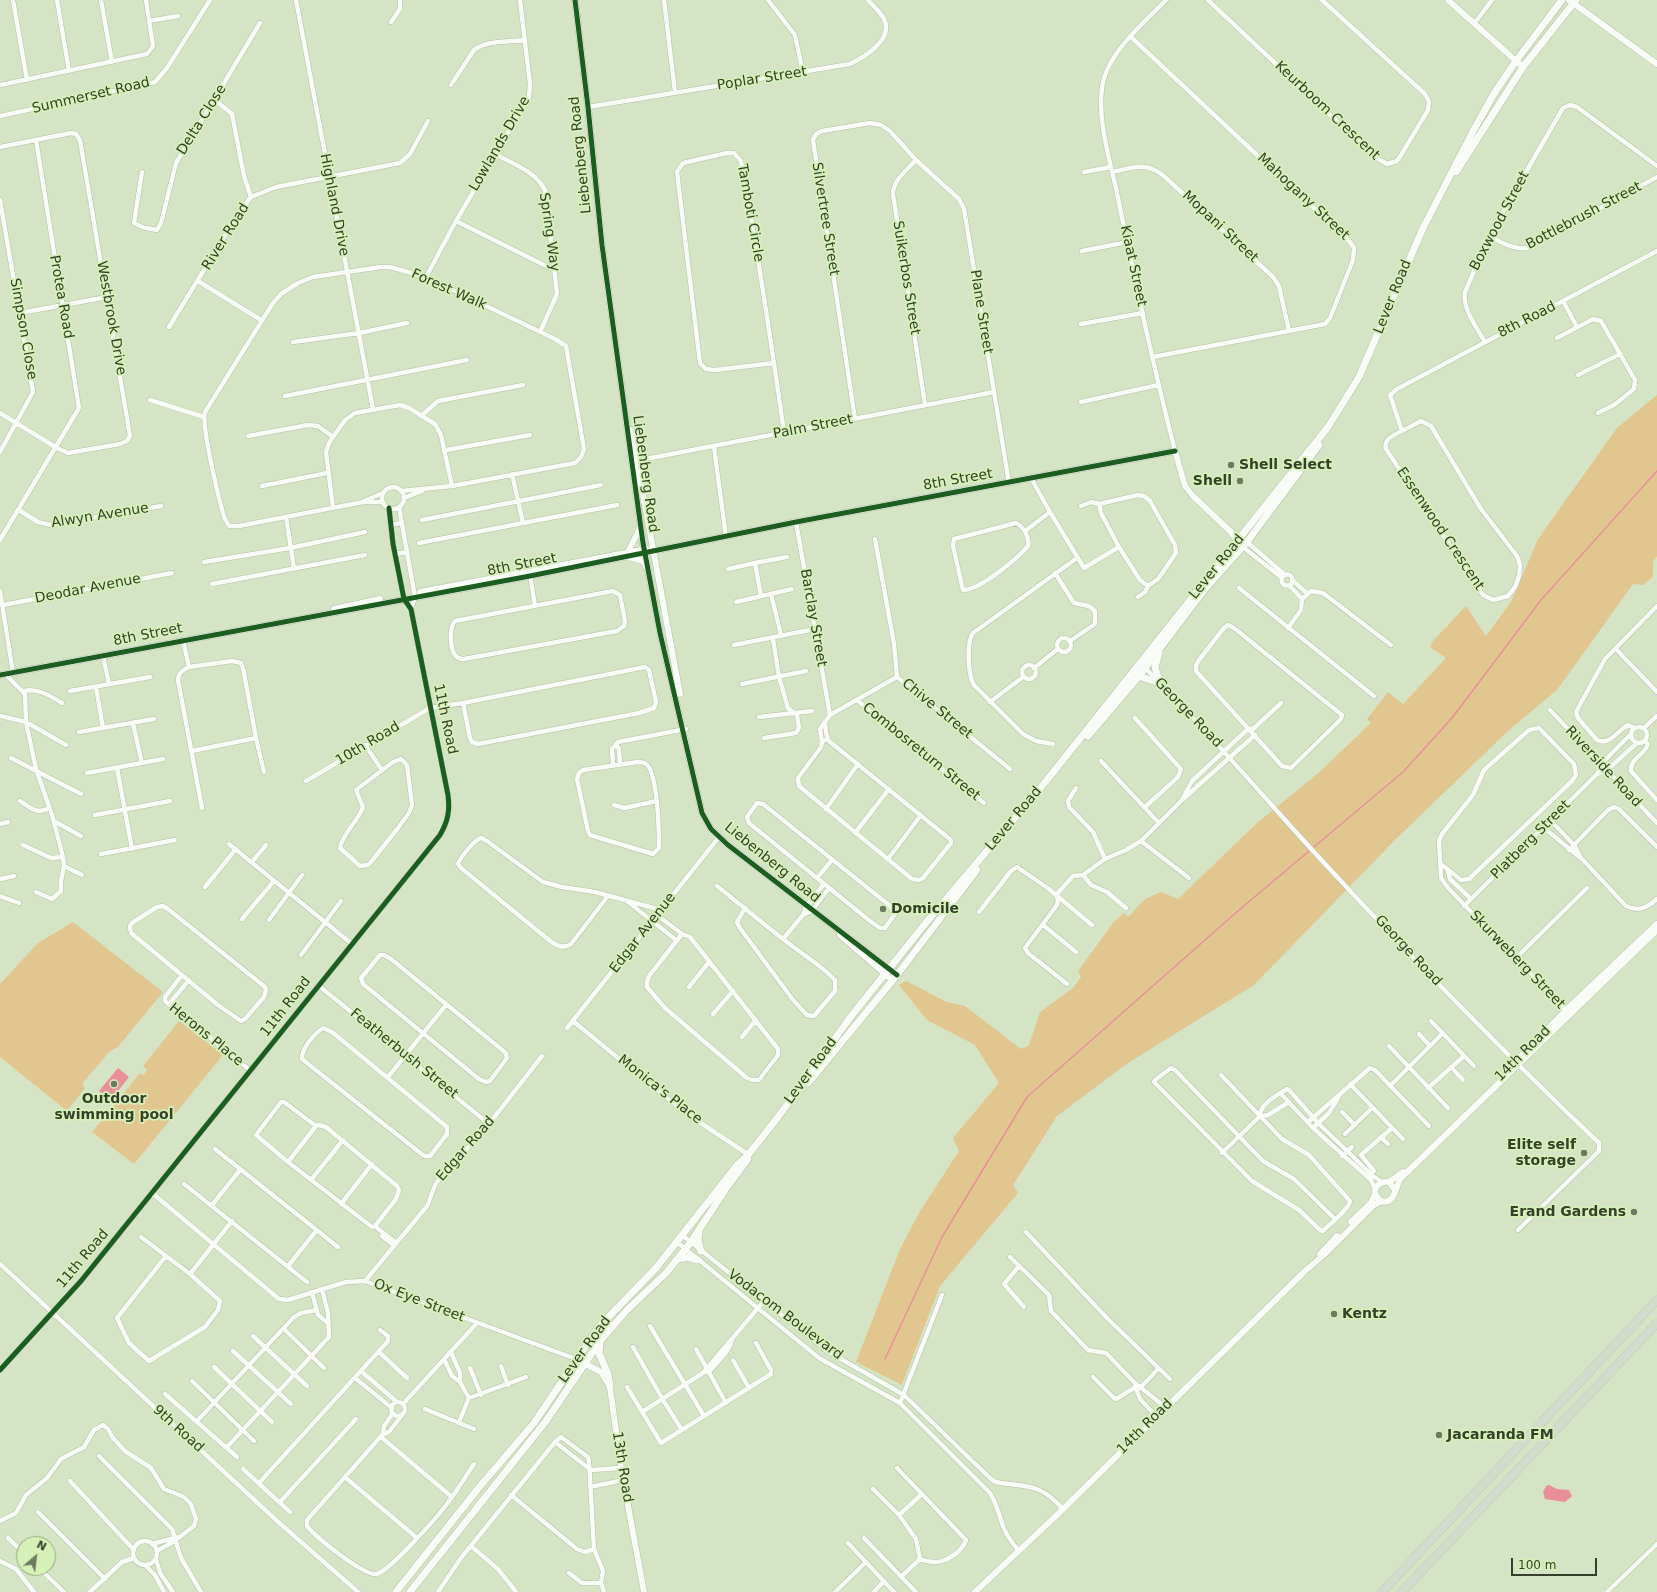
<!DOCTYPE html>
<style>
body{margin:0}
#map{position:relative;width:1657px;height:1592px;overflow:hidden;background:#d5e4c5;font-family:"DejaVu Sans",sans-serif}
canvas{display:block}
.north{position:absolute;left:16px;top:1536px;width:40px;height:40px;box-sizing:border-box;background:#d5f1b8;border:1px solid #95aa7f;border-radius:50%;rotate:28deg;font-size:11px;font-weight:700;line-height:16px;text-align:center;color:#35402a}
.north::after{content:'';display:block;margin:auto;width:14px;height:18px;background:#6d7960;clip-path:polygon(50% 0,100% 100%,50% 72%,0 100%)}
.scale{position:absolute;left:1511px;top:1558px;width:86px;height:18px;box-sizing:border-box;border:2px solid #35402a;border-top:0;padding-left:5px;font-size:12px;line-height:14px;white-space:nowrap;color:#35402a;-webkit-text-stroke:3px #d5f1b8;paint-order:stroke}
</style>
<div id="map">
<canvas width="1657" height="1592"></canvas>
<div class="north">N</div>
<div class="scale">100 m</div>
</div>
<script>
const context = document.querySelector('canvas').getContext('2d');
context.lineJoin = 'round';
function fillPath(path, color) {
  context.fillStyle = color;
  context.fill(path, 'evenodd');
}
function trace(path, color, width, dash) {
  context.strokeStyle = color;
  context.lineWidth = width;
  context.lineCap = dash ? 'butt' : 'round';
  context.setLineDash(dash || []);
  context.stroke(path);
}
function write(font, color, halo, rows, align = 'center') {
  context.font = font + ' "DejaVu Sans",sans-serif';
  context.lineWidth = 3.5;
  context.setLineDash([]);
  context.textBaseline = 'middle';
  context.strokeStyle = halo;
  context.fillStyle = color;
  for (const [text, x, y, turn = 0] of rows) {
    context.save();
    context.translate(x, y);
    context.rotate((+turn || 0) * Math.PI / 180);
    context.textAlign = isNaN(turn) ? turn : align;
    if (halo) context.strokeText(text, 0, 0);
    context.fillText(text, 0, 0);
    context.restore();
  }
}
fillPath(new Path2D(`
 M1657,395v161l-4,6v15l-10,8 -10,-1 -76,106 -49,41 -112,108 -142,146 -126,78 -71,53 -44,69 5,8 -78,93 -38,99 -46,-23 44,-113 19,-36 40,-62 -6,-13 46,-55 -24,-38 -48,-25 -28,-35 7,-4 41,21 18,4 56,43 8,-4 11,-33 33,-24 8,-11 -3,-6 35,-48 11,-10 4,4 17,-18 16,-7 17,7 79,-76 57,-46 57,-54 -4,-4 21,-27 15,12 43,-46 -16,-11 2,-5 34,-36 20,30 25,-34 27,-63 79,-111z
 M73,922l90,70 -45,55 -9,5 -27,32 3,4 -18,23 -67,-54v-73l38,-41z
 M179,1021l44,34 -89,109 -42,-32 48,-59 4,2 3,-5 -4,-4z`), '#e2c690');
fillPath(new Path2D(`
 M118,1068l11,9 -18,23 -12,-9z
 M1549,1485l8,4 12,1 3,6 -7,6 -20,-3 -2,-7 3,-6z`), '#e88f9a');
trace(new Path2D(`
 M885,1359l57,-122 85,-140 212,-187 164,-138 49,-54 89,-118 116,-129`), '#e88f9a', 1.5);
const minor = new Path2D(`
 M13,0l14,80
 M57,0l12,71
 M101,0l11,62
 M296,0l77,409
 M664,0l11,92
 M768,0l27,35 8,38
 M1166,0c-21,22 -53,48 -62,78 -10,38 8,87 15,125 17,83 35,166 56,248
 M1208,0l167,157 12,7 10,-3 4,-6 27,-45 1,-9 -5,-8 -102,-93
 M149,21l29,-5
 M391,22l9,-13v-9
 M1474,24l18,-24
 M1131,37l219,205 4,6 -1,12 -23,58 -5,6 -172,33
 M0,85l147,-31 6,-8 -7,-46
 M451,85l23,-35c13,-10 35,-8 51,-10
 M215,100l17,14 12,62 7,21
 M588,107l262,-43c15,-7 44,-25 34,-45 -3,-7 -11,-13 -16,-19
 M0,116l155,-34 12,-14 43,-68
 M0,147l71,-14 5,1 4,6 50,296 -3,5 -7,3 -52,9 -11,-5 -57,-35
 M495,154c17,9 41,18 50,36l12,104 -17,38
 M916,160c-9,10 -23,20 -23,34l32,211
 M142,172l-8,51 8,4 15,3 4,-7 15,-60 84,-140
 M1084,172l27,-5
 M1113,172c21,-5 33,-11 52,5l108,100 6,9 10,45
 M0,200l33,192 -33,60
 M456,221l98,49
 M1489,236c12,6 25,14 38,12l130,-71
 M1082,251l45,-9
 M426,277l30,-56 73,-124 1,-13 -10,-84
 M198,281l63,39
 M1563,301l14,26
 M20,313l87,-16
 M1081,324l62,-11
 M169,327l71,-116 11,-14 25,-10 124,-24 10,-9 18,-33
 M1557,338l36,-19 8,2 34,59 -1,9 -20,16 -16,8
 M293,342l66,-9 48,-10
 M1485,342c-8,-14 -23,-33 -20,-50l24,-56 74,-128 7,-3 7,2 80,59
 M774,363l-59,7 -9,-1 -6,-6 -23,-191 6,-9 44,-10h7l7,8c17,90 30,181 43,271
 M1578,375l42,-21
 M285,396l182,-36
 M150,400l54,17
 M1081,402l77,-17
 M421,416l17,-15 85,-16
 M855,419l-42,-279 3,-6 6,-3 48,-8 11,2 9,6 26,29 43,39 5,10 45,274
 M1402,431l19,-10 10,5 50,83 36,47 3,9 -1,11 -4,11 -7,9 -15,4 -10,-5 -97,-146c-3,-10 8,-14 16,-18l-12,-36 7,-6 260,-138
 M248,436l60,-11 10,1 15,11
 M714,447l12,90
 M446,450l84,-15
 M635,461l359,-69
 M512,474l11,49
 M1031,478l19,34 34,56 35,-21 -18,-34 -2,-9
 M262,486l65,-13
 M382 498a11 11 0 1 1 22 0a11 11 0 1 1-22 0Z
 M404,498l18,-7
 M364,501l19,-8
 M382,502h-19l-124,24h-10l-5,-9c-5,-18 -23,-91 -19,-105l68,-109 8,-9 17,-11 15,-6 68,-10h9l36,10 129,62 11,7 18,103 -3,8 -6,6 -123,23 -51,5
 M1081,506l10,-4 8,2 39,-9 6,1 6,5 25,44 1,8 -18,26 -10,7 -8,-6 -21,-33
 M399,507l16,90 -4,12
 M333,508l-7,-56 3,-9 16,-23 10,-7 45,-8 9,3 26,16 6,11 11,51
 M19,510l19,12 13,3 110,-19
 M286,517l8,51
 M422,520l179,-35
 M796,522l34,193
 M1016,523c8,4 14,15 12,23 -11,13 -48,44 -65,44l-10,-44 1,-7z
 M391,525l11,-2
 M1025,531l25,-19
 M875,539l19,105 3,33 113,92
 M0,540l79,-132 -43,-268
 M1247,542l38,33
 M419,543l198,-38
 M1243,547l39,31
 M395,554l12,-2
 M204,562l86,-14 75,-16
 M755,563l32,-6
 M728,569l27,-6 6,33
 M1055,573l19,30 15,3 6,5v13l-25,17
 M530,574l5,32
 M1281.5 580a5.5 5.5 0 1 1 11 0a5.5 5.5 0 1 1-11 0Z
 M1293,581l14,12
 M212,584l153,-29
 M1289,585l13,14
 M1239,588l135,108
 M0,591l13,82
 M613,591l7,4 5,26 -1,5 -7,5 -153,28c-4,0 -7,-1 -9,-4 -5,-7 -6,-28 0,-34z
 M771,594l10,41
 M1138,597l7,-5 3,-6
 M736,602l56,-13
 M3,605l169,-32
 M1228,625l6,3 108,87 -1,4 -50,49 -9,-2 -86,-95v-6l3,-5 25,-32z
 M1288,628l13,-18 1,-11 9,-8 12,2 68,52
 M1057 645a7 7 0 1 1 14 0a7 7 0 1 1-14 0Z
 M183,640l6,27
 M734,645l81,-16
 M1616,649l41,43
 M103,656l6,28
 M1022 672a7 7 0 1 1 14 0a7 7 0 1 1-14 0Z
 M1143,666c60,59 114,124 171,186 92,100 187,198 285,291v8l-81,79
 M1034,668l24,-19
 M5,674l20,20 1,28 10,47 16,46 11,42 1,9 -3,15v10l-9,8 -16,-7
 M742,684l64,-13
 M96,687l7,41
 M23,691c15,-3 26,4 39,12
 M70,691l80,-14
 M858,701l126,102
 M990,702l33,-25
 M1550,710l107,113
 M0,716l26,6 40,23
 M759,717l53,-6
 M1135,718l46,51 -3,8 -33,30
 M825,722l1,11 3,8 122,99v3l-28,35 -4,2 -7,-1 -113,-93 -1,-8 23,-31 1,-5 6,-4
 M133,724l9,39
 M1631 735a8 8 0 1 1 16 0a8 8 0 1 1-16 0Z
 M1634,728l-6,-3c-11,6 -18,21 -31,15l-19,-22 -2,-6 29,-53 52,-53
 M1644,728l13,-12
 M1251,731l30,-28
 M79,732l75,-13
 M764,738l32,-5 3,-5 -2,-13 -9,-7 -9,-31 -6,-38
 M1645,741l3,3c-3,11 -19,15 -17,27l26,29
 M822,742l-2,-13 10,-14 67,-38
 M616,744l3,5 1,15
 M1053,744l-17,-3 -13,-7 -49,-49c-6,-10 -8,-42 -1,-52l104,-75
 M365,745l17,25
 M192,751l64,-13
 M11,758l70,36
 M401,759l6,6 5,40 -3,8 -11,15 -27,34 -3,3 -8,1 -20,-18c3,-15 18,-27 23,-41l-7,-17 37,-28z
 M1101,761l57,61
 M638,762c3,0 7,1 9,3 11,11 12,67 12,83l-6,6 -63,-19 -2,-4 -11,-52 2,-6 4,-3z
 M613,764l-1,-15 6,-7 68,-13
 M117,768l15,81
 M87,773l76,-14
 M1597,774l9,-3 31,-28
 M306,781l124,-73 33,-5 182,-36 4,3 7,32 -2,6 -15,5 -161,31 -6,-2 -2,-4 -7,-35
 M1076,788l-8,13 1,6 24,25 12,27
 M1183,798l9,-17 57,-53
 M20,801c10,7 18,14 29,7
 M757,803l6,1 126,101 6,9 -10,14h-5l-10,-7 -121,-98 -2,-6z
 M614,805l10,3 33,-7
 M202,808l-24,-128c0,-7 5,-10 11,-13l43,-6 9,2 2,5 13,70 8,34
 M826,809l32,-45
 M95,815l75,-14
 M54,821l27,15
 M1551,821l23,24 7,13
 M0,824l8,-2
 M1544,828l39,32 43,46c12,6 21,2 31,-7
 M855,833l34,-44
 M1141,841l48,37
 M229,844l123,100
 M23,845l28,13 12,-1
 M1569,850l39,-40 6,-3 5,2 38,38
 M101,854l74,-14
 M888,859l33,-44
 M252,862l14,-17
 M1441,864l20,16 8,-1 103,-98 4,-6 -2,-11 -35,-36 -10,2 -45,40 -11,25 -31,39 -3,7 2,37 7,10 120,124
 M64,866l18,9
 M1448,871l2,8 21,20
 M1083,875l8,10 16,7 19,16
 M817,878l15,-18
 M0,879l14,-3
 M717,886c24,19 46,38 70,56 16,13 34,23 48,38v11l-21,25 -7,-1 -14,-15 -53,-72 -3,-6 8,-14
 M205,887l31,-38
 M0,896l19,7
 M608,896l-37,48c-8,6 -16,1 -22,-4l-88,-72 -3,-4c2,-6 17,-25 23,-26 2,0 4,2 6,3l56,41 19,5 33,5 66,18
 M627,901l49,39
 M163,906l5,3 97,78 1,3 -2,7 -19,22 -4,2 -23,-16 -87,-72 -1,-7 2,-3 25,-16z
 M1464,906l133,-132 10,-16 23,-23
 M979,912l32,-41 6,-4 32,22 43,36
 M657,915l25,19
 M803,915l9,-4 17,-23
 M242,919l32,-38
 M269,920l33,-45
 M1043,925l33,27
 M682,934l8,3 88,112v6l-19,25h-7l-5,-2 -82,-70 -18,-21v-5l2,-6z
 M783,939l20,-24 3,-8 18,-23
 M301,955l40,-54
 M380,955h4l7,4 115,94 1,5 -17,23 -4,1 -7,-3 -116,-95 -2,-6z
 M1516,958l71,-70
 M182,975l-17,22v4l86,70
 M1067,984l-39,-31 -3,-5 32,-43 1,-6 -2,-4 17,-19 10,-1 22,-16 21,-9 15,-9 41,-41 73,-65
 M318,985l171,139
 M689,987l20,-25
 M169,1004l20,-24
 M713,1014l20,-23
 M573,1021l111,91 65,43
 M1431,1021l43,45
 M323,1028l9,4 115,95v7l-17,22h-6l-122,-97c-1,-10 12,-25 21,-31z
 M567,1028l152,-191
 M1419,1034l11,12
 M742,1037l14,-17
 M1389,1046l59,62
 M1451,1067l12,13
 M1221,1075l61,64 27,16 41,46c-1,8 -20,23 -27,30l-3,-1 -21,-20 -47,-29 -98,-99 1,-2 16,-12 4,2 88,91 31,18 41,40
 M388,1077l58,-72
 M1350,1084l53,55
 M1390,1086l53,-53
 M1428,1088l36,-32
 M1280,1093c-10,7 -18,11 -21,24l9,-2 21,-13
 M1342,1112l13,13
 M1308,1122l62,-54 5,2 54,56
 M1313,1128l16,-15 9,-15
 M1345,1134l27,-26
 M1381,1137l7,7
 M215,1149l123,98
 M1222,1153l37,-36
 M1342,1156l10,-9
 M288,1162l-32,-27 25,-33h3l32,24
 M1374,1171l-13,-16 31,-27
 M311,1180l32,-40
 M184,1184l123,98
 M1375,1189l-4,-9 -58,-52 -33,-35 7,-4 2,1 29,33 55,53 9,6
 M152,1193l127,106 9,1 58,-18 19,-1 211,78
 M341,1204l31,-40
 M212,1205l28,-35
 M372,1227l-84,-65 28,-36 3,-1 7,2 71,59 2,4 -3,9 -21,27
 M376,1227l19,15
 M1026,1232l81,86 63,61
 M682,1235l145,116 77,44 87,84 5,3c32,6 43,0 67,27
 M382,1236l11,9
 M141,1237l49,37 30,27 -2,9 -13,17 -56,34 -20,-18 -12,-25 49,-62
 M677,1242l142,116 81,45 90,90c6,10 8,17 11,27 3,12 10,22 18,31
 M1010,1257l39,38 2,16 37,39 18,3 28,29 31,25
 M0,1264l276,256 82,72
 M288,1266l28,-35
 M1019,1266l-15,18 20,23
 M190,1274l42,-53
 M365,1281l62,-75 9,-23 53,-59 53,-68
 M312,1292l6,23 10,8
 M650,1326l54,90
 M284,1329l40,39
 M253,1336l54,50
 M633,1347l30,53 19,30
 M696,1349l30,54
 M233,1351l58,53
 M379,1352l28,26
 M451,1352l9,21v9
 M444,1359l8,17 8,6 9,16 -10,24
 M733,1360l16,28
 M501,1366l7,19
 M214,1367l58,55
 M470,1368l11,27
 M0,1370l81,-89 359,-446c8,-14 10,-24 8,-40l-37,-186 -7,-10 -11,-55 -4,-36
 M361,1371l36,31
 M706,1372h3c8,-10 20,-19 23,-32
 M1093,1377l22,22c6,-1 12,-9 21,-11
 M355,1378l37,30
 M192,1381l62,60
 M1135,1386l5,13 16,17
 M627,1387l34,56 110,-69v-4l-15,-27
 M1140,1388l18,-19
 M165,1394l72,63
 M469,1398l57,-21
 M391 1409a7 7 0 1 1 14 0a7 7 0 1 1-14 0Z
 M900,1403l42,-108
 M403,1404l74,-81
 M425,1409l49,20
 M642,1412l61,-39 61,-72
 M402,1415l-13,17 -6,2 -76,86v6c9,11 55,49 69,48 12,-1 62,-58 71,-70 10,-13 18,-27 27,-40
 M197,1421l97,-104 7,-4 16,-3
 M383,1434l1,-8 9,-13
 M381,1437l71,60
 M555,1442l36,28
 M227,1447l102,-110 -1,-24 -6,-24
 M99,1456l73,73 9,29 20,34
 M897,1468l69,72c-1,5 -4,7 -7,11 -13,11 -23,14 -39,8l-19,18
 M243,1469l47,43
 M591,1470l30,-2
 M346,1478l71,60
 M70,1481l64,69
 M259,1483l129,-142v-5l-8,-6
 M590,1487l34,-7
 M873,1489l26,26 17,24 4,20
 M511,1495l66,54 8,3 9,-3
 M280,1502l76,-83
 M38,1512l67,67
 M899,1515l23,-21
 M0,1521l16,-8 10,-18 21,-17 14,-19 23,-12 10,-17 9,-5 5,4 5,9 12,13 26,17 13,21 20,8 7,7 5,15 -2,7 -21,16 -16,9
 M8,1538l16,15
 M864,1538l52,54
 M133 1553a12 12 0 1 1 24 0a12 12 0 1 1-24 0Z
 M848,1543l46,49
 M152,1544l26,-7
 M471,1546l27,23 18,23
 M156,1559l4,14 13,19
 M0,1561l16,8 18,23
 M145,1565l10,10 9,17
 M39,1568l25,24
 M569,1573l13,10h19
 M90,1592l32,-30 12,-4
 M438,1592l23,-34 94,-116 6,-5 27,20 1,4 5,88 9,22 -2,12 3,9
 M835,1592l31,-30
 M874,1592l10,-11
 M1607,1592l50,-48`);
const tertiary = new Path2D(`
 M575,0l13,107 14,138 41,298 17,90 42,180 9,16 17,16 169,130
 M1448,0l75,67
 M1569,0l88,64
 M631,430l49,264
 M628,552l12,-24
 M629,557l14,4 3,6
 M420,592l227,-43
 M334,609l46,-10
 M0,675l530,-99 266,-54 379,-71 10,35 8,10 38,36 8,12
 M840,935l52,45
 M1512,1065l54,-55 91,-86
 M1389,1182l14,-10
 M1395,1190l-6,-8c-8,-1 -14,3 -14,11l5,8c15,5 15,-14 21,-23l256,-248
 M1351,1222l20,-19 4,-9
 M1320,1254l17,-18
 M576,1359l25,13 9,15 11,81 23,124
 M975,1592l82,-77 248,-244 22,-19 47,-47 8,-4`);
const secondary = new Path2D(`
 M1456,172l67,-105 53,-67
 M1159,653l-4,14 5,17
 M1139,676l20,7
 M1088,736l51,-60 66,-87 42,-47 72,-97
 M808,1083l89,-108 80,-105
 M699,1233l-1,7 3,11
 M678,1259l9,-2 11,3
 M600,1342l-1,11 9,21 2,13
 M396,1592l85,-107 53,-62 64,-95 58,-60 82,-104 10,-9 30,-38 74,-102 73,-91 122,-144 281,-353 31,-50 64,-149 49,-95 23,-41 21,-31 46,-61
 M410,1592l136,-171 55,-81 25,-29 40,-38 25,-31 34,-52 23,-31`);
const motorway = new Path2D(`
 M1382,1592l275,-292
 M1402,1592l255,-269`);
trace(minor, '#b4c0a7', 5.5);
trace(tertiary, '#b4c0a7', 7);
trace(secondary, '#b4c0a7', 8);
trace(motorway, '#c0c8b8', 9);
trace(minor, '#f9fbf6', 4.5);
trace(tertiary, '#f9fbf6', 6);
trace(secondary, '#f9fbf6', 7);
trace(motorway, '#d3dbcc', 8);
trace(new Path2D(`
 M575,0l13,107 14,138 41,298 17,90 42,180 9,16 17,16 169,130
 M0,675l530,-99 266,-54 379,-71
 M0,1370l81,-89 359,-446c8,-14 10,-24 8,-40l-37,-186 -7,-10 -11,-55 -4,-36`), '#1b5e20', 5);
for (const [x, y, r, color] of [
 [1231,465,4,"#6d7960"],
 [1240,481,4,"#6d7960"],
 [883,909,4,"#6d7960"],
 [114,1084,4,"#6d7960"],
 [1584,1153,4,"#6d7960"],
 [1634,1212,4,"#6d7960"],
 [1334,1314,4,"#6d7960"],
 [1439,1435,4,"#6d7960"]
]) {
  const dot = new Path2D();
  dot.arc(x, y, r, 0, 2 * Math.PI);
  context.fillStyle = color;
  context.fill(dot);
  trace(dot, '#d5f1b8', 1.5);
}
write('14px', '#35402a', '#d5f1b8', [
 ["Poplar Street",762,79,-9],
 ["Summerset Road",91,96,-13],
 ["Keurboom Crescent",1327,111,43],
 ["Delta Close",202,120,-58],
 ["Lowlands Drive",500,144,-60],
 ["Liebenberg Road",581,155,-96],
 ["Mahogany Street",1303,197,43],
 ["Highland Drive",334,205,79],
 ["Tamboti Circle",750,213,80],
 ["Bottlebrush Street",1584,216,-28],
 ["Silvertree Street",825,219,81],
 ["Boxwood Street",1500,221,-62],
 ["Mopani Street",1220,227,43],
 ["Spring Way",549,232,82],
 ["River Road",226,237,-58],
 ["Kiaat Street",1133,266,78],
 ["Suikerbos Street",906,278,81],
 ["Forest Walk",449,290,24],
 ["Protea Road",61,297,80],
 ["Lever Road",1393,297,-68],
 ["Plane Street",981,312,81],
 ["Westbrook Drive",111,318,80],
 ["8th Road",1527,320,-27],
 ["Simpson Close",23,329,80],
 ["Palm Street",813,427,-11],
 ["Liebenberg Road",645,474,82],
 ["8th Street",958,480,-10],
 ["Alwyn Avenue",100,516,-9],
 ["Essenwood Crescent",1440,529,56],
 ["8th Street",522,565,-11],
 ["Lever Road",1217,567,-51],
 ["Deodar Avenue",88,589,-11],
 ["Barclay Street",813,618,80],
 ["8th Street",148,635,-11],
 ["Chive Street",937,709,39],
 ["George Road",1188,713,46],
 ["11th Road",445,719,78],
 ["10th Road",368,744,-31],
 ["Combosreturn Street",921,752,39],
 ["Riverside Road",1603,767,47],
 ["Lever Road",1014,819,-50],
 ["Platberg Street",1531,840,-45],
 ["Liebenberg Road",772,863,39],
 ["Edgar Avenue",643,933,-52],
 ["George Road",1408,951,47],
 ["Skurweberg Street",1517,960,46],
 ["11th Road",286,1007,-52],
 ["Herons Place",206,1035,39],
 ["Featherbush Street",404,1054,39],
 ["14th Road",1523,1054,-45],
 ["Lever Road",811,1071,-54],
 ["Monica's Place",660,1090,38],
 ["Edgar Road",466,1149,-49],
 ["11th Road",83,1259,-50],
 ["Ox Eye Street",419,1301,21],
 ["Vodacom Boulevard",785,1315,37],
 ["Lever Road",585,1350,-54],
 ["14th Road",1145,1427,-45],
 ["9th Road",178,1429,42],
 ["13th Road",622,1467,81]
]);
write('bold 14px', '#35402a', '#d5f1b8', [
 ["Shell Select",1239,465],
 ["Shell",1232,481,"right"],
 ["Domicile",891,909],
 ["Outdoor",114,1099,"center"],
 ["swimming pool",114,1115,"center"],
 ["Elite self",1576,1145,"right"],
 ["storage",1576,1161,"right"],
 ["Erand Gardens",1626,1212,"right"],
 ["Kentz",1342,1314],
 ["Jacaranda FM",1447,1435]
], 'left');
</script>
